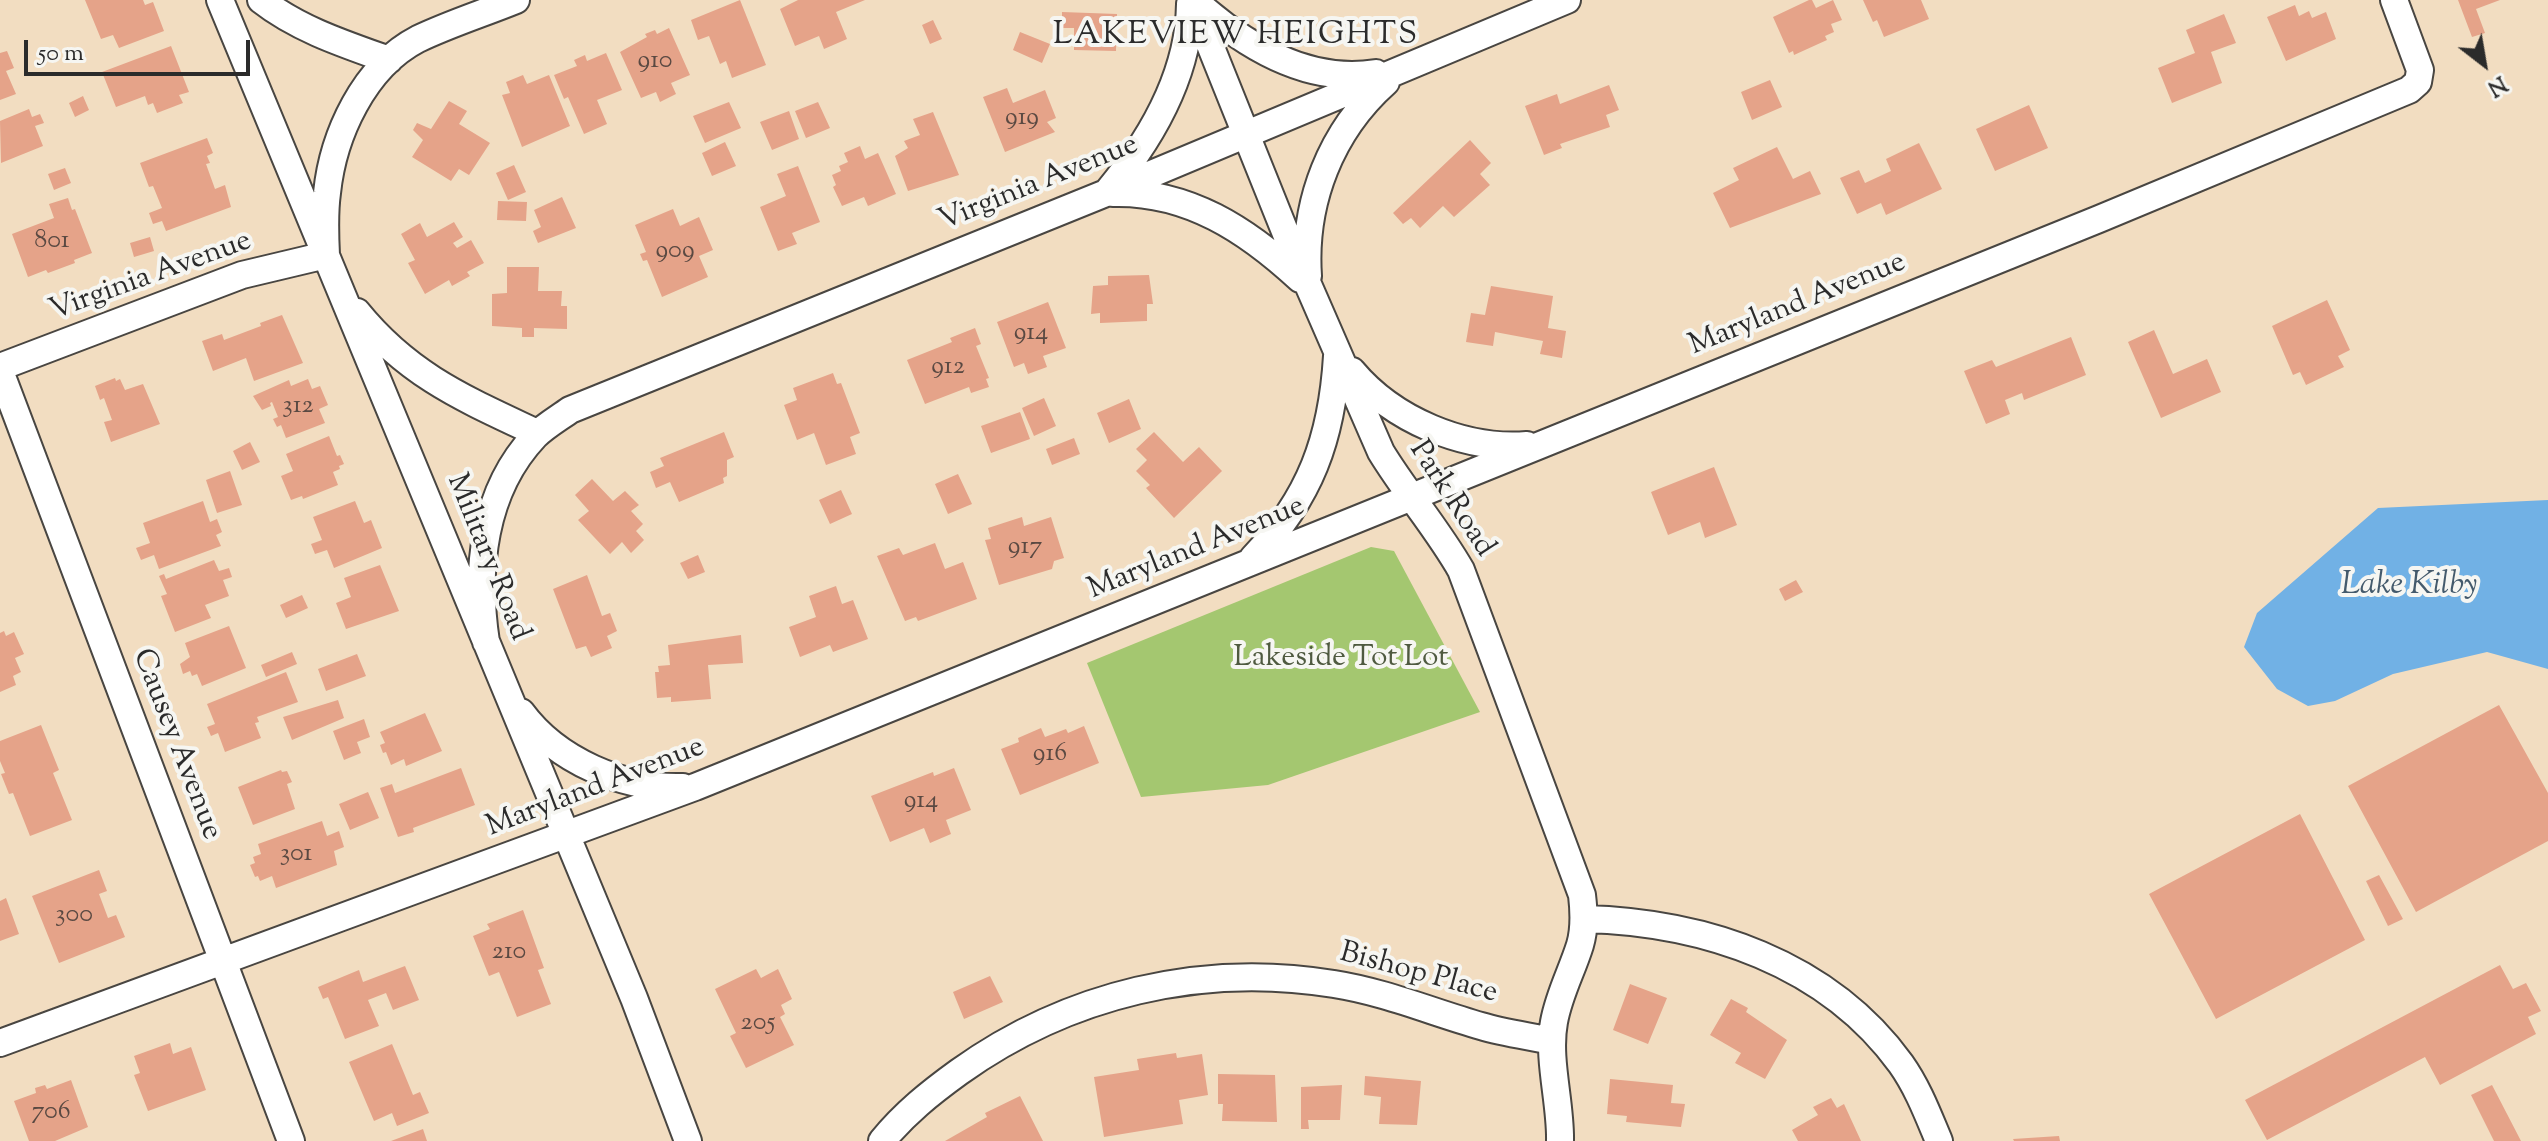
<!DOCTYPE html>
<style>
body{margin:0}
#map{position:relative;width:2548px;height:1141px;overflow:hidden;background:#f2ddc1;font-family:"Sorts Mill Goudy",serif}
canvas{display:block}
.north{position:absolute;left:2444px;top:24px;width:80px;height:80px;-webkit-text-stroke:6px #f6f6f2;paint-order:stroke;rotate:149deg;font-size:22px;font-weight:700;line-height:32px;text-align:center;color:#2b2b2b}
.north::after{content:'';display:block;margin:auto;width:28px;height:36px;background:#2b2b2b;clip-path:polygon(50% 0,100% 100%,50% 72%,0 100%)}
.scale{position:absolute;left:24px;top:40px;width:226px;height:36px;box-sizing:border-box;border:4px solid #2b2b2b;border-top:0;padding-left:10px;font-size:24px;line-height:28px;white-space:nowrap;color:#2b2b2b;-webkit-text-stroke:6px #f6f6f2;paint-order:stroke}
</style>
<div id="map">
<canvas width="2548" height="1141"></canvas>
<div class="north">N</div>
<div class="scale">50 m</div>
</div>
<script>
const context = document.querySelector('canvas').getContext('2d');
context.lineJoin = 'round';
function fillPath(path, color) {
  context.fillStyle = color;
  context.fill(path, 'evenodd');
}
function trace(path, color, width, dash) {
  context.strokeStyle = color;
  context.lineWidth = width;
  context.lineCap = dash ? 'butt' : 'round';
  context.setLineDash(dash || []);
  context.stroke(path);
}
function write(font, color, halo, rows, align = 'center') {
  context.font = font + ' "Sorts Mill Goudy",serif';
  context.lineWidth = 8;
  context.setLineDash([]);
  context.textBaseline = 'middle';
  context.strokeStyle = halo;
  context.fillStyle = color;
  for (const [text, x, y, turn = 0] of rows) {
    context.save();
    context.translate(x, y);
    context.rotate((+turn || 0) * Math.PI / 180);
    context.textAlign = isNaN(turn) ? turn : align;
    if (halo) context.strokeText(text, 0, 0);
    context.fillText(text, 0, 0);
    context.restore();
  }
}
fillPath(new Path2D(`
 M1371,547l23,4 86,161 -212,73 -127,12 -54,-134z`), '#a4c770');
fillPath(new Path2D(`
 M2548,500v169l-61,-17 -94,22 -58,27 -27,5 -31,-17 -33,-42 13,-34 121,-105z`), '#71b1e5');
fillPath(new Path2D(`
 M85,0h58l2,5 8,-3 11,29 -45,17 -6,-13 -12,4z
 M740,0l26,65 -34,13 -6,-17 -6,3 -11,-28 -11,4 -7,-20z
 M798,0h67l-29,12 11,27 -23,10 -5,-13 -24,10 -15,-37z
 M1809,0h3l4,8 17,-8 9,20 -11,4 3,8 -9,4 2,4 -33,15 -1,-4 -4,2 -16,-36z
 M1863,0h58l8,19 -45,18 -7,-17 -4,2z
 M2458,0h42l-24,9 9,24 -13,4z
 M2295,5l4,11 10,-5 3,7 14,-6 10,27 -50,22 -19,-44z
 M1062,12l55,2 -1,37 -42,-1v-22h-12z
 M2224,14l12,29 -25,9 11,31 -50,20 -14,-35 37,-15 -9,-23z
 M933,20l9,19 -12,5 -8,-19z
 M669,28l21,47 -19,8 5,11 -16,8 -4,-10 -15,6 -21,-46 27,-15 -2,-3 10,-4 2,4z
 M1020,32l30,12 -8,19 -29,-13z
 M171,46l18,46 -10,3 4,8 -26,10 -4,-10 -5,2 -3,-9 -29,11 -14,-35z
 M7,51l7,17 -8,3 10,23 -16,6v-47z
 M606,53l16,37 -25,10 10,24 -23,10 -16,-37 -4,2 -10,-24 23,-9 -3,-6 11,-5 2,6z
 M523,75l4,9 22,-9 21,51 -48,21 -20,-52 8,-2 -4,-11z
 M1770,80l12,27 -30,13 -11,-28z
 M1609,85l10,25 -13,5 4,12 -50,17 2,4 -18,7 -19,-49 32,-12 3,10z
 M1007,88l6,15 32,-13 11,28 -9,4 8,10 -50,20 -22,-55z
 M83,96l6,14 -14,7 -6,-14z
 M449,101l18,10 -8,13 31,19 -21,32 -10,-6 -8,12 -39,-24 11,-17 -10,-10 4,-7 14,6z
 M729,102l12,26 -36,15 -12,-27z
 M818,102l12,26 -24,10 -11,-27z
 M2029,105l19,43 -53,23 -19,-42z
 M29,109l3,8 8,-3 4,9 -9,3 8,20 -42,17 -1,-42z
 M789,111l10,28 -27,11 -12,-28z
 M933,112l26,63 -51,16 -13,-35 13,-8 -4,-7 16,-6 -7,-16z
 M207,138l6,15 -6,3 3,7 -4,1 9,25 10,-4 6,22 -65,24 -4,-10 -9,3 -4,-11 13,-5 -9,-22 -4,1 -9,-24z
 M1470,140l21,23 -11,11 10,11 -36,32 -11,-11 -23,22 -9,-10 -8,6 -10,-11z
 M725,142l11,24 -24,10 -10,-23z
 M1919,143l23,46 -56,26 -5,-12 -24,11 -17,-36 19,-8 6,13 26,-12 -5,-12z
 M860,146l5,13 13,-6 18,41 -28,12 -4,-9 -22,9 -9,-19 3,-2 -4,-10 9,-4 -2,-5 9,-4 -4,-9z
 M1777,147l16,32 17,-8 11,23 -91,34 -17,-35 26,-13 -6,-12z
 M514,165l12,27 -18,8 -12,-27z
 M798,166l22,56 -28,11 5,11 -19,7 -18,-44 26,-11 -9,-22z
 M65,168l6,15 -17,7 -6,-16z
 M562,197l14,31 -38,15 -5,-12 8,-4 -7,-17z
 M68,198l4,12 3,-1 17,44 -18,7 1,3 -27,10 -2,-3 -18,7 -16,-43 42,-16 -5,-14z
 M498,201l29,1 -1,19 -29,-1z
 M673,209l7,17 19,-9 14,33 -14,6 9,21 -46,20 -15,-37 -4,1 -3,-7 6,-2 -11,-27z
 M454,222l9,15 -10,6 4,5 14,-8 13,23 -17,9 3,4 -18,10 -3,-6 -24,14 -17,-31 7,-3 -14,-26 19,-11 7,14z
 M150,237l4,14 -20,6 -4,-14z
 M507,267h32l-1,24h24l-1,15h6v23l-33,-1v9h-12v-9l-30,-2v-32l15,-1z
 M1149,275l4,29h-6v17l-47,2v-10l-9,1 2,-28 15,-1v-9z
 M1491,286l62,10 -5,32 18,3 -4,27 -22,-4 3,-13 -48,-9 -2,14 -27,-4 5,-29 14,2z
 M2327,300l23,50 -12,6 6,11 -38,18 -6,-13 -7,3 -21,-49z
 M1048,302l18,46 -23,8 4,11 -19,7 -4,-11 -10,4 -17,-45z
 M282,315l21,48 -49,18 -8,-23 -33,13 -11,-30 20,-7 2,6 37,-14 -1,-3z
 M975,328l6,16 -5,2 13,32 -3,1 3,8 -18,6 -2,-6 -44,17 -18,-44 45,-18 -2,-4z
 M2154,330l19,44 34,-15 14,33 -60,26 -33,-76z
 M2071,337l15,38 -62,25 -2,-7 -17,7 5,14 -24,10 -22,-53 28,-11 4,7z
 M833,373l4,11 4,-1 19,50 -10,4 6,17 -30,11 -12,-32 -17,7 -13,-35 13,-5 -4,-12z
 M115,378l1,3 4,-2 5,11 18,-6 17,40 -49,18 -7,-20 8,-2 -8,-22 -4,2 -5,-14z
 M308,379l4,10 8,-3 8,19 -9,4 6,14 -39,15 -5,-13 -4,2 -4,-8 5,-2 -6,-15 -2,1 1,3 -9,4 -9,-14 36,-16 2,6z
 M1044,398l12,28 -22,10 -12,-28z
 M1129,399l12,30 -32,14 -12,-30z
 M1020,412l10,27 -39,14 -10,-27z
 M724,432l10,25 -7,3v16l-4,2 1,5 -45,19 -9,-20 -14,6 -6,-16 14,-6 -4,-8z
 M1154,432l29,30 16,-15 23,24 -48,47 -28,-30 4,-3 -14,-14 11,-11 -11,-11z
 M329,436l8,20 3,-1 4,9 -5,2 1,3 -7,3 5,13 -35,14 -1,-3 -11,4 -10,-24 12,-5 -7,-17z
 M1074,438l6,16 -28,11 -6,-16z
 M250,442l10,20 -18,8 -9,-19z
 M1714,467l23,58 -32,13 -5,-16 -32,13 -17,-43z
 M230,471l12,34 -25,8 -11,-33z
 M958,474l14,30 -24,10 -13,-30z
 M592,479l21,22 12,-10 14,14 -8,6 12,13 -7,7 8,9 -13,13 -9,-11 -12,12 -32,-34 11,-9 -14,-16z
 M841,490l11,24 -22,10 -11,-24z
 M203,501l7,21 7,-3 5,13 -6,3 5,11 -62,23 -5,-14 -13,5 -5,-12 14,-5 -7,-20z
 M355,501l9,22 7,-3 11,28 -48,20 -7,-18 -12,4 -4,-10 11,-4 -9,-23z
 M1022,517l2,9 27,-9 13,41 -10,3 -2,8 -53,16 -14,-45 6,-1 -3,-11z
 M935,543l10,26 18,-7 14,37 -59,22 -2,-4 -11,4 -28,-65 22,-8 4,7z
 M698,555l7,17 -17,7 -8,-16z
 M214,560l5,11 10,-3 3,9 -9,3 6,16 -24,9 6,13 -36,14 -14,-36 6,-2 -8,-18 5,-2 2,5z
 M380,565l19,46 -53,18 -10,-26 15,-6 -7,-19z
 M587,575l15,41 8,-3 7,18 -10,5 5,12 -21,9 -5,-11 -10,3 -23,-60z
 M1796,580l7,12 -18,9 -6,-12z
 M836,586l6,18 11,-4 15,39 -35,13 -3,-7 -30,12 -11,-30 27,-10 -7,-21z
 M302,595l6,13 -22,10 -6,-13z
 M229,626l17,42 -44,18 -5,-12 -5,2 -2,-5 -7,3 -3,-10 10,-7 -5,-14z
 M4,631l2,5 8,-4 10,22 -9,4 6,14 -8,4 3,9 -16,7v-59z
 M741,635l2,28 -35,2 3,34 -40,3v-5l-14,1 -2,-26h4l-1,-6 12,-1 -2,-20z
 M292,652l5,12 -31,13 -5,-12z
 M357,654l9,22 -40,15 -8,-22z
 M286,672l12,30 -41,15 2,5 -4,1 6,15 -36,14 -7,-19 -7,3 -4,-9 8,-3 -8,-20z
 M338,700l6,18 -52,22 -9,-23z
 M2499,705l49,88v48l-132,71 -68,-126z
 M425,713l17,38 -36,15 -2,-7 -13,6 -5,-13 -3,1 -3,-8 5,-2 -5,-11z
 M364,719l6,18 -13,5 4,11 -17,7 -11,-29z
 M41,725l18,45 -6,3 19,47 -42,16 -17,-43 -4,1 -8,-20 4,-1 -5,-12v-20z
 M1084,726l15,37 -79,32 -19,-46 18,-7 -1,-4 23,-10 4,9 21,-8 2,4z
 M461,768l14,37 -62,23 1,4 -16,5 -18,-49 12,-4 3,9z
 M954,768l17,42 -25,10 5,14 -21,9 -6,-15 -34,14 -19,-46 62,-24 1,4z
 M281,770l1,2 5,-1 5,11 -5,2 8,25 -42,16 -15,-38z
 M368,792l11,26 -29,12 -11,-26z
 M2300,814l65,126 -149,79 -67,-125z
 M322,821l5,15 12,-5 5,16 -10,4 3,14 -61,23 -4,-12 -12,5 -2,-5 -3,1 -5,-12 5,-2 -2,-6 8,-3 -3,-10z
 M99,870l8,21 -8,3 9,24 8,-3 9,22 -66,26 -27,-67z
 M2379,875l24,44 -15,7 -22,-45z
 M6,898l13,36 -19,7v-40z
 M523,910l21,58 -6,2 13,34 -34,13 -18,-45 -10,4 -16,-40 17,-7 -3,-5z
 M2500,965l13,24 13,-6 15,28 -13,6 8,17 -96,51 -15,-28 -158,83 -22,-40z
 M405,966l14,34 -26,10 -7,-17 -18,7 11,26 -34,13 -17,-42 -5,2 -5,-12 41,-17 4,12z
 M756,969l5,9 17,-9 14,30 -11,6 4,9 -5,3 14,28 -48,23 -16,-32 6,-3 -21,-44z
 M990,976l13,26 -39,17 -11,-27z
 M1630,984l37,14 -19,46 -35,-14z
 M1731,999l17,9 -2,4 41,28 -22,39 -30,-16 6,-10 -31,-18z
 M170,1043l3,11 18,-7 15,43 -58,21 -14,-36 6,-2 -6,-17z
 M392,1044l21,51 7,-3 9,21 -32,13 -5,-13 -18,8 -25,-59z
 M1176,1053l1,5 25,-4 6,41 -29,5 4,24 -79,13 -10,-60 45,-7 -2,-11z
 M1218,1074l57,1 2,47 -55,-1 1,-17h-5z
 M1365,1076l56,5 -4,44 -38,-1 2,-27 -17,-2z
 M1610,1079l63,6 -2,18 14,1 -4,23 -55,-5 1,-6 -20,-2z
 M71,1080l17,47 -33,14h-26l-15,-40 22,-8 -1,-5 10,-3 2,4z
 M1342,1085l-2,35h-32l1,9h-8v-42z
 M2492,1085l29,56h-27l-23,-46z
 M1020,1096l23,45h-98l42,-24 -2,-4z
 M1831,1098l6,10 7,-4 17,37h-63l-6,-11 26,-15 -5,-8z
 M423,1129l4,12h-36z
 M2059,1136l1,5h-46l-1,-2z`), '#e5a389');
const minor = new Path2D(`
 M220,0l414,998 54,143
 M261,0c37,29 83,44 128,60
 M1192,0l94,234 95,218c25,41 56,76 80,118l121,325c2,17 3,33 -2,50 -8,26 -21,49 -26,77 -7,37 7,81 6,119
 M1196,2c49,44 112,82 180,71
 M1108,191c44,-53 81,-116 82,-187
 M1113,193c75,-2 134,37 187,86
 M1308,276c-5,-74 23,-145 78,-194
 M357,312c52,64 108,87 180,121
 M0,367l242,-92 84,-20c-1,-20 -2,-41 1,-62 6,-58 37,-126 91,-154 31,-15 66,-26 98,-39
 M0,371l291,770
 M1352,371c41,49 112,79 175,74
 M1253,558c57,-60 79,-119 84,-202
 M486,642c-11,-72 -3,-151 49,-206 10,-10 24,-18 35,-26l536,-217 461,-193
 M521,712c36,49 102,77 162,75
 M1584,919c121,3 244,44 317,145 17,24 27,51 38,77
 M0,1043l695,-256 1404,-568 310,-129 9,-8 2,-12 -26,-70
 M882,1141c23,-28 48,-48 77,-69 109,-78 243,-110 375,-88 51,8 98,28 147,42 23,7 48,10 71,15`);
trace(minor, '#494642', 30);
trace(minor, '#fff', 26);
write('26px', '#5a4942', null, [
 ["910",655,63],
 ["919",1022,120],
 ["801",52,243],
 ["909",675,253],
 ["914",1031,335],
 ["912",948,369],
 ["312",298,408],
 ["917",1025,549],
 ["916",1050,756],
 ["914",921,803],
 ["301",296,856],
 ["300",74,917],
 ["210",509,954],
 ["205",758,1025],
 ["706",51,1114]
]);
write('30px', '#2b2b2b', '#f6f6f2', [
 ["Virginia Avenue",1039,185,-22],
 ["Virginia Avenue",151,278,-20],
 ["Maryland Avenue",1798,306,-22],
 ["Park Road",1450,500,57],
 ["Maryland Avenue",1197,550,-22],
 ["Military Road",486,558,68],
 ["Causey Avenue",175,745,69],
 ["Maryland Avenue",596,789,-21],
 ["Bishop Place",1418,975,15]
]);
write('30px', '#4f5a40', '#f6f6f2', [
 ["Lakeside Tot Lot",1341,660]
]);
context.letterSpacing = '2px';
write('32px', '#2b2b2b', '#f6f6f2', [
 ["LAKEVIEW HEIGHTS",1236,38]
]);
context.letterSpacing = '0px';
write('italic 32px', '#445a6c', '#f6f6f2', [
 ["Lake Kilby",2409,588]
]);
</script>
